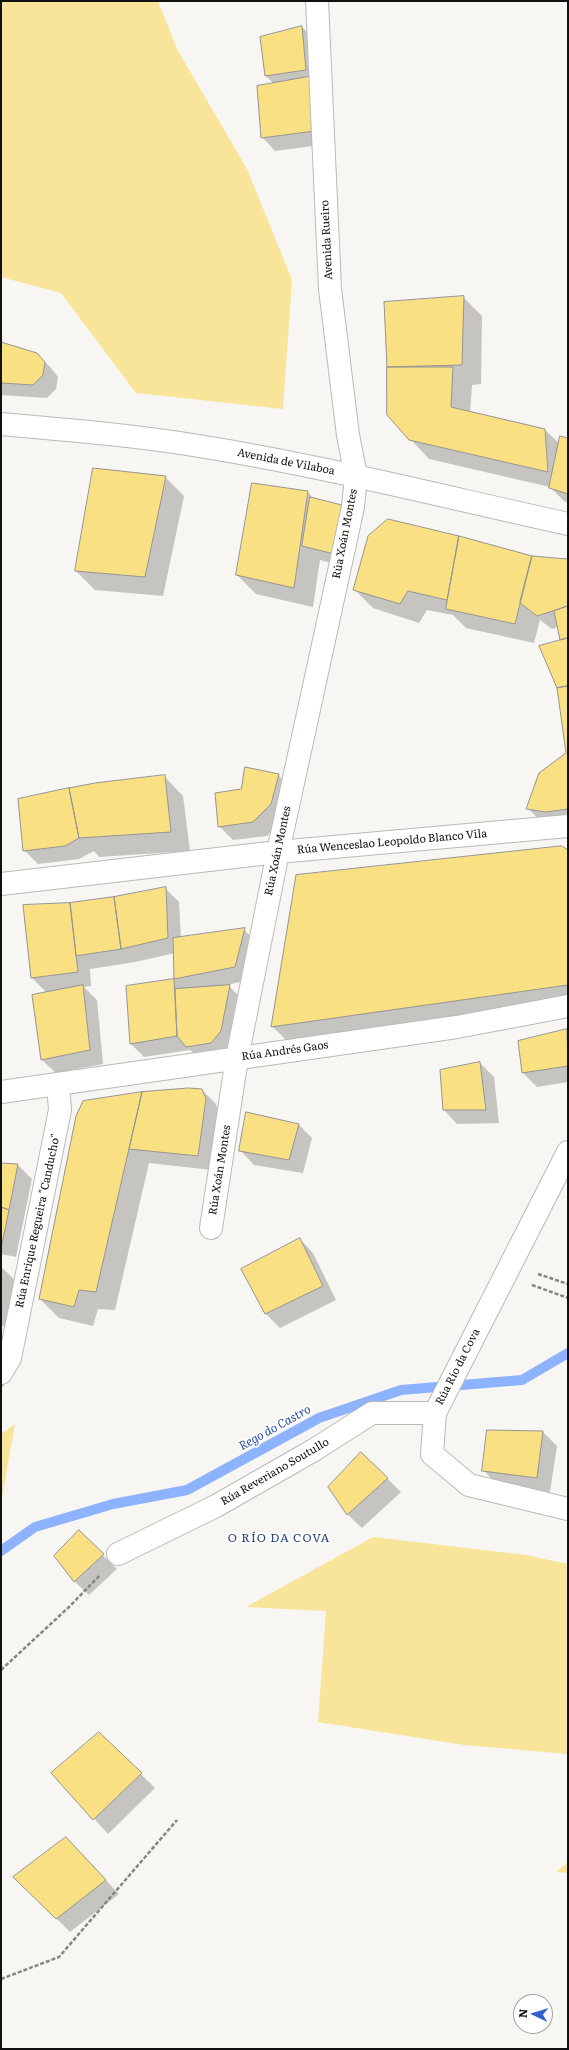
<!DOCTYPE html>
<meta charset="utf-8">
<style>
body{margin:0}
#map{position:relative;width:569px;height:2050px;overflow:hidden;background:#f7f6f2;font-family:Literata,serif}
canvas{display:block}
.frame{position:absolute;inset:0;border:2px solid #11110f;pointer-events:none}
.north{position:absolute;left:513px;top:1994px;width:40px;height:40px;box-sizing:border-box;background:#fff;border:1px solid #a0a09f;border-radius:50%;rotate:274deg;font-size:11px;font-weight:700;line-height:16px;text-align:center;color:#11110f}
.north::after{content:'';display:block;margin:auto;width:14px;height:18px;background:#3161d0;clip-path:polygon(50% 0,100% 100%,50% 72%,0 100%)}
</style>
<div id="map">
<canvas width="569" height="2050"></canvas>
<div class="frame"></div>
<div class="north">N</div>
</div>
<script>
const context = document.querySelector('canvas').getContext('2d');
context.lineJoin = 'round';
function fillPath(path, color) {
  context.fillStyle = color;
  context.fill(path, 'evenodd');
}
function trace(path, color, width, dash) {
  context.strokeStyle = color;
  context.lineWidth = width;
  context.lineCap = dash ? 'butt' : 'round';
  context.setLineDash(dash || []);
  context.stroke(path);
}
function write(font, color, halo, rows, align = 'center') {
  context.font = font + ' Literata,serif';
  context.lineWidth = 4;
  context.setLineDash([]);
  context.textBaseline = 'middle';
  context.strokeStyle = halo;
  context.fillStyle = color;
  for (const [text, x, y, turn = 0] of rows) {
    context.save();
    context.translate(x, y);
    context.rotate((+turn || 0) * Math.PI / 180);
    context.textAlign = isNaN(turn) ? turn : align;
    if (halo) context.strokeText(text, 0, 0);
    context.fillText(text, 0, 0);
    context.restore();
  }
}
fillPath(new Path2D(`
 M1,1h157l19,48 70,120 45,111 -9,129 -147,-16 -75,-100 -60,-16z
 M15,1424l-14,79v-69z
 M373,1537l153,18 42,9v190l-104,-9 -146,-23 8,-111 -80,-4z
 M568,1862v11l-12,-1z`), '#f9e59a');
fillPath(new Path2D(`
 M302,27l14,14 13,103 -54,7 -13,-14 12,-53 -8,-8z
 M463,297l19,19 -1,68 -9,1 -2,28 75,17 15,14 8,-5v64l-4,-2 -14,-14 -121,-28 -41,-44 -3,-113z
 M1,343l36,11 14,14 7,9 -2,12 -9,9 -46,-3z
 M165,477l19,19 -21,100 -68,-6 -19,-19z
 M308,492l6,7 27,7 14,14 -8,47 -27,-7 -7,47 -57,-13 -19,-19z
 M388,520l143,36 37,4v270l-22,-3 -18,-19 39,-55 -6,-112 -3,-14 -6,2 -12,-9 -6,23 -68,-15 -13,-13 -26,-5 -8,13 -46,-15 -19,-19z
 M278,775l14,14 -7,29 -18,18 -34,4 -14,-14 23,-36z
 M164,776l19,20 7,55 -91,6 -5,-6 -15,8 -41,5 -14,-14z
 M568,852v158l-273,39 -23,-23z
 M165,888l14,14 2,36 63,-8 14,13 -10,37 -25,6h6l14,14 -8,45 -10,11 -24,4 -11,-10 -46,7 -13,-13 -4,-57 48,-7v-27l-40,9 -45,7 1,17 -7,1 13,13 6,64 -47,9 -14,-13 5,-67 -15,-15 -8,-72 46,-2z
 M567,1030l1,52 -31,5 -14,-14 -4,-31z
 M480,1063l14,14 5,46 -42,1 -13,-14 -3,-39z
 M202,1090l14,14 3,10 -7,56 -63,-7 -34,147 -17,-1 -5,17 -34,-8 -19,-19 44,-197 58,-9z
 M298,1124l14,14 -9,35 -49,-8 -13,-14z
 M1,1164l17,1 14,14 -16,78 -15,-3z
 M300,1239l13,14 23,47 -56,28 -14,-14 -24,-45z
 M1,1267l13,12 -9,48 -4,-2z
 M1,1382l3,4 -3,2z
 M488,1431l55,1 14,14 -7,46 -53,-8 -14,-14z
 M361,1453l40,39 -39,36 -14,-13 -19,-28z
 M79,1532l38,37 -28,26 -14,-13 -20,-26z
 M99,1733l56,55 -47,46 -55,-61z
 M66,1838l53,56 -49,38 -55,-55z`), '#0003');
trace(new Path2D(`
 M1,1551l34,-24 78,-23 74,-14 132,-72 82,-28 121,-10 46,-27`), '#8eb3fe', 10);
const building = new Path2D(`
 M302,26l4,44 -41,6 -5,-39z
 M313,76l2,55 -54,7 -4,-52z
 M464,296l-2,69 -75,2 -3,-65z
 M1,342l36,11 8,9 -2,13 -10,10 -32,-2z
 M387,367h66l-2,40 94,22 3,43 -139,-32 -22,-25z
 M560,436l8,2v56l-19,-6z
 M93,468l73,8 -21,101 -70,-6z
 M252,483l56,8 -14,97 -58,-13z
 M310,497l32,8 -8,49 -32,-8z
 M388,519l71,17 -12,64 -39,-9 -8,13 -47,-14 15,-54z
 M459,536l73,20 -17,68 -69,-15z
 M532,556l36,3v47l-31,10 -17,-13z
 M568,606v32l-8,2 -6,-29z
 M568,638v48l-11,2 -18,-42z
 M568,686v123l-22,3 -20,-3 13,-36 27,-20 -9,-65z
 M245,767l34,7 -8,30 -18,18 -35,5 -3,-34 26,-4z
 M165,775l6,57 -92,6 -10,-50 26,-5z
 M69,788l10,50 -14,8 -42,5 -5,-52z
 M562,846l6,4v135l-297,42 25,-152z
 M166,887l2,51 -47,11 -7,-52z
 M114,897l7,52 -45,7 -6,-53z
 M70,903l8,69 -47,6 -8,-73z
 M245,928l-10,39 -61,12 -1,-41z
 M174,979l3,57 -47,8 -4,-58z
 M83,985l7,65 -49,10 -9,-65z
 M230,985l-9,46 -10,12 -25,4 -9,-11 -2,-47z
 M567,1029l1,37 -46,7 -4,-32z
 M480,1062l6,48h-43l-3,-40z
 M189,1088l13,1 4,10 -8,57 -69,-7 13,-57z
 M142,1092l-46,200 -17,-2 -5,17 -35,-8 37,-183 7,-15z
 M246,1112l53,12 -10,36 -50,-9z
 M1,1163l17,1 -9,46 -8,-3z
 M1,1207l8,3 -7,34h-1z
 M300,1238l23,48 -58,28 -24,-45z
 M487,1430l56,1 -6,47 -55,-7z
 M361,1452l27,26 -41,37 -19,-28z
 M79,1530l25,24 -30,28 -20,-26z
 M99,1732l43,41 -49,47 -42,-47z
 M66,1837l40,43 -50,39 -43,-42z`);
fillPath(building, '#f9e083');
trace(building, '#959490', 1);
const street = new Path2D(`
 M1,884l277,-32 290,-26
 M1,1092l456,-65 111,-21
 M568,1152l-133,261 -3,41 37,31 99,24
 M211,1228l26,-170 41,-206 75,-345 3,-31
 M1,1373l9,-15 50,-248 -2,-26
 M118,1554l98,-48 98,-56 58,-37h63`);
const secondary = new Path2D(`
 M317,1l13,288 18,146 8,41`);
const highway = new Path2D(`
 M1,424c66,6 132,11 198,22 124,20 246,51 369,78`);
trace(street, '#bab9b5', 24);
trace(secondary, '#bab9b5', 24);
trace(highway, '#bab9b5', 24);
trace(new Path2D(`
 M538,1274l30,10
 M532,1285l36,13
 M1,1670l68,-63 31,-32
 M1,1979l58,-22 118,-137`), '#858582', 2.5, [4, 2]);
trace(street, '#fff', 22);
trace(secondary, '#fff', 22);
trace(highway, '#fff', 22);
write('11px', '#11110f', '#fff', [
 ["Avenida Rueiro",327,240,-93],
 ["Avenida de Vilaboa",286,462,11],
 ["Rúa Xoán Montes",345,534,-79],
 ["Rúa Wenceslao Leopoldo Blanco Vila",392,842,-5],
 ["Rúa Xoán Montes",278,851,-78],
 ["Rúa Andrés Gaos",285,1051,-8],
 ["Rúa Xoán Montes",220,1170,-81],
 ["Rúa Enrique Regueira \"Canducho\"",38,1221,-78],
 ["Rúa Río da Cova",458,1367,-63],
 ["Rúa Reveriano Soutullo",275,1472,-30]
]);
write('italic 12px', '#274ca3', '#fff', [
 ["Rego do Castro",275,1428,-29]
]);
context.letterSpacing = '1px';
write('12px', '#29427a', '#fff', [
 ["O RÍO DA COVA",279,1538]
]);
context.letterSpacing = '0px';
</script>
